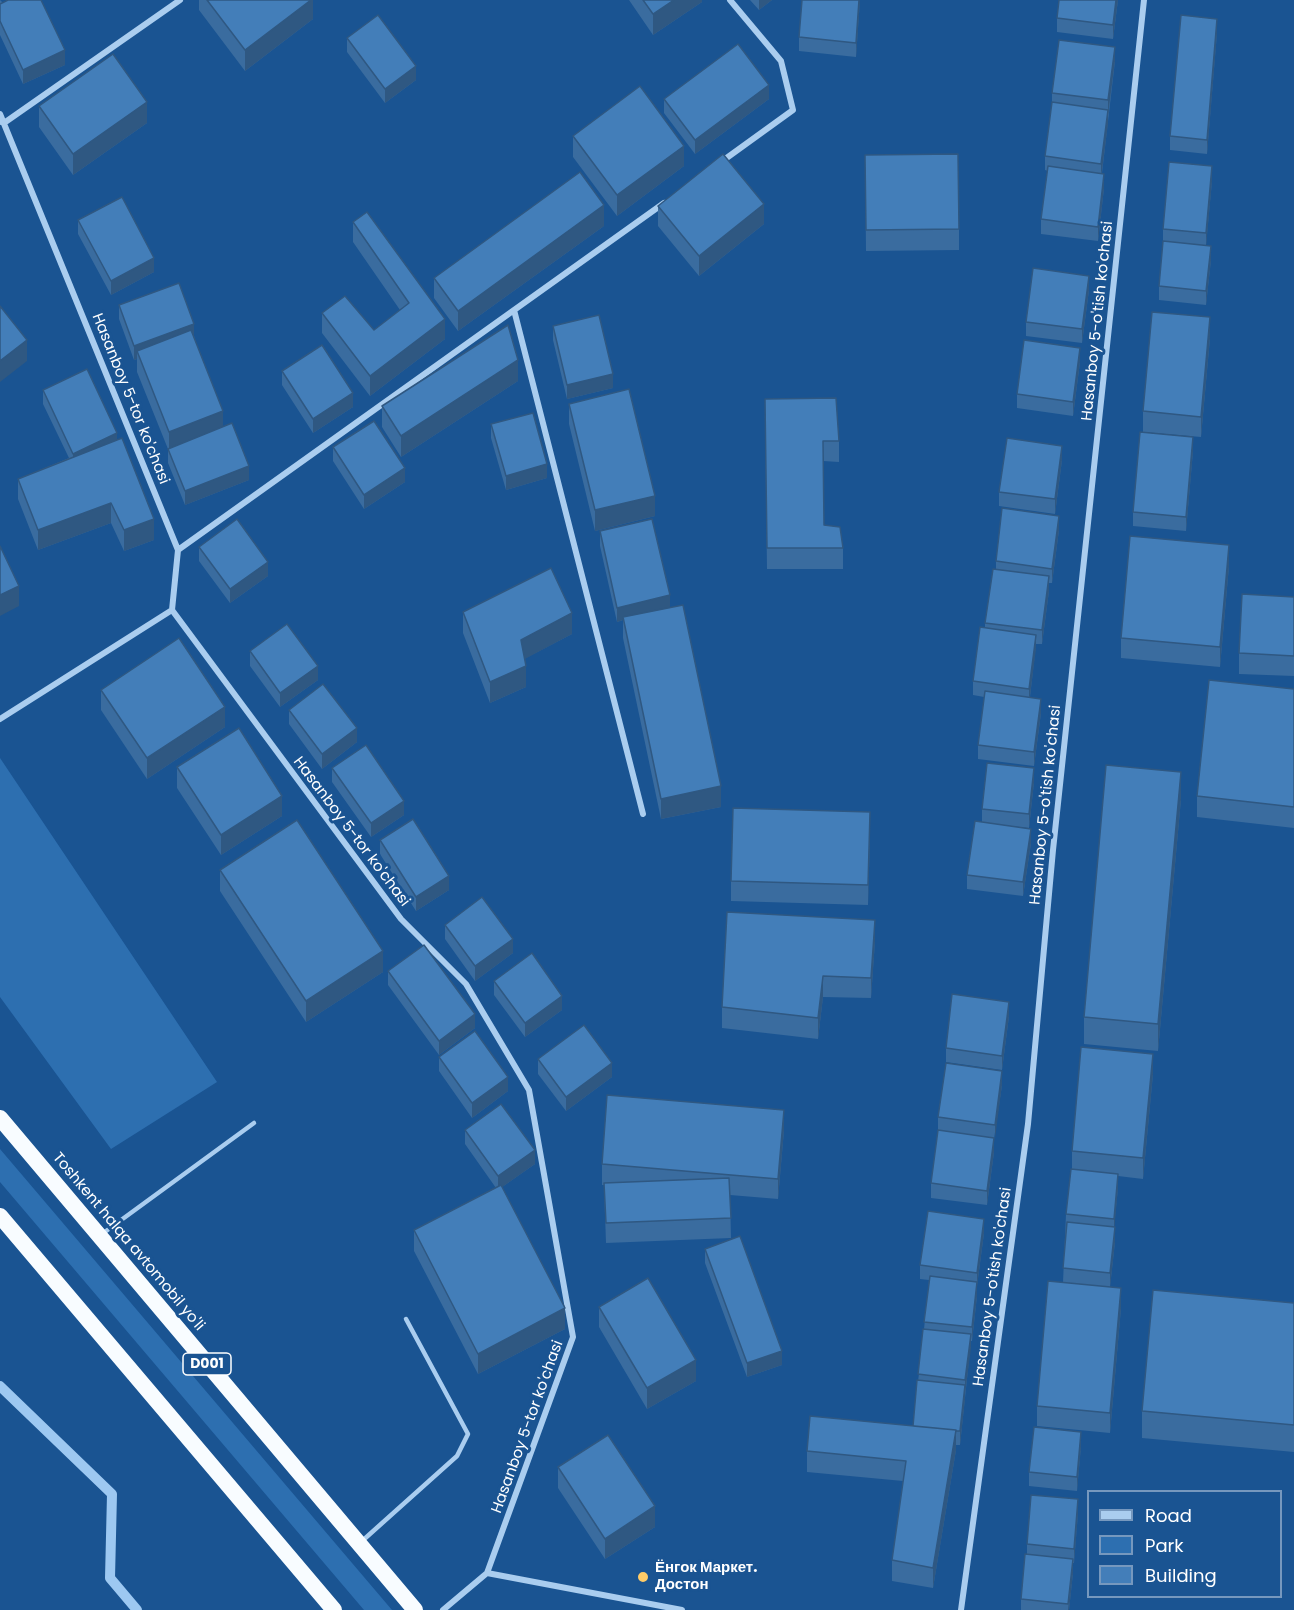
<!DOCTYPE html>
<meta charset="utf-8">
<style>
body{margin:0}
#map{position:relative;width:1294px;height:1610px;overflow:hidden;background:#1a5492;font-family:Poppins,sans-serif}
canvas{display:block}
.legend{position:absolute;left:1087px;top:1490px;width:195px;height:108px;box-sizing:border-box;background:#1a5492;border:2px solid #7698be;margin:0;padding:8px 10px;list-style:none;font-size:18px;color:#fff}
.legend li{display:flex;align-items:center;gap:12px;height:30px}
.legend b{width:30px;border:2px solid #7698be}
</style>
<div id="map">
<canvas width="1294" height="1610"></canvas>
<ul class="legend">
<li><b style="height:8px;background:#aacdef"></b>Road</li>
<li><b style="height:16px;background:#2d6fb0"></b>Park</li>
<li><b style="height:16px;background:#437eb9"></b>Building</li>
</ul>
</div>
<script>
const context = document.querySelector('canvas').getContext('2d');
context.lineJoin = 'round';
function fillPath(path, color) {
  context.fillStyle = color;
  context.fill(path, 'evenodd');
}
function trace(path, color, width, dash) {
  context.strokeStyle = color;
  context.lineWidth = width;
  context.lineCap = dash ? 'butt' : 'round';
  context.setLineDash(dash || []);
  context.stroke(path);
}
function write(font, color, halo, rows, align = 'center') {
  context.font = font + ' Poppins,sans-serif';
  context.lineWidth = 6;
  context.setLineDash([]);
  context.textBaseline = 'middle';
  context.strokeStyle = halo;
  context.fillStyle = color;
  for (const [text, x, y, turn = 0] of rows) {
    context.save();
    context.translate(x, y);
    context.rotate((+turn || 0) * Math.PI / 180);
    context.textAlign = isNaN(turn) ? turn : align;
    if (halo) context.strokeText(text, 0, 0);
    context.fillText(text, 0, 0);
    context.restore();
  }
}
fillPath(new Path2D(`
 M0,758l217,324 -106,67 -111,-152z
 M0,1149l392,461h-28l-364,-428z`), '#2d6fb0');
trace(new Path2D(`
 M0,1386l112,108 -2,84 27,32`), '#9dc8f1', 10);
trace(new Path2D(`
 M102,1234l152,-111
 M361,1542l96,-86 11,-22 -62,-115`), '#aacdef', 4.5);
trace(new Path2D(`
 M0,114l178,436 -6,60 229,309 65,65 63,106 44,247 -86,236
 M1,122l3,1 176,-123
 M721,162l72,-52 -12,-49 -51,-61
 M514,310l129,504
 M178,550l486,-347
 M0,719l172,-109
 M443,1610l44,-37 195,37
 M961,1610l67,-486 25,-274 91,-850`), '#aacdef', 6);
trace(new Path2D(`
 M0,1118l415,492
 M0,1216l334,394`), '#f8fcff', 16);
fillPath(new Path2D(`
 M0,0l65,65 -42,19 -23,-49z
 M199,0h114v19l-68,52 -46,-61z
 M629,0h73v2l-49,33z
 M750,0h22l-13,10z
 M860,0l-4,57 -57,-6v-14z
 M1118,0l-5,39 -56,-7v-14z
 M1217,33l-10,121 -37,-4v-14z
 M347,38l69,42 -31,23 -38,-51z
 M1115,61l-13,112 2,15 -6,53 -57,-7v-15l7,-48 -3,-1v-14l7,-54v-9z
 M664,99h105l-74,55 -31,-41z
 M39,106l108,17 -74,52 -34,-48z
 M573,136l111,30 -67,50 -44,-59z
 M865,155l94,74v21l-93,1z
 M1212,181l-6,64 5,15 -5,45 -47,-5v-14l4,-45v-12z
 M658,206l106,18 -65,52 -41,-50z
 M78,220l76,52 -43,23 -33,-61z
 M353,222l92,117 -75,57 -48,-63v-20l52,17 26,-20 -47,-68z
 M604,226l-146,105 -24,-33v-20z
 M1089,290l-7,53 -56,-7v-14z
 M119,305l75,31 29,91 26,53 -64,25 -17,-42v-14l-31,-77v-13l-3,1 -15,-41z
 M553,326l60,62 -46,11 -14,-59z
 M1210,338l-9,99 -58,-5v-21z
 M1080,362l-7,54 -56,-8v-14z
 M282,371l71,36 -40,26 -31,-48z
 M518,381l-117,76 -19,-30v-21z
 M43,390l74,49 37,101 -30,11 -13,-28 -73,27 -20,-51v-20l51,-21 -26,-54z
 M569,404l86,112 -60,15 -26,-107z
 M765,419l74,22v21l-16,-1 1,64 19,23v21h-76z
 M491,424l56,54 -41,12 -15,-52z
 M333,447l72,35 -41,27 -31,-48z
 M1193,451l-7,80 -53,-5v-14z
 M1062,460l-7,54 -56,-8v-14z
 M1059,530l-7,53h-3v8l-7,53h-6l-6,53 11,16 -7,53 -56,-7v-14l6,-48 -11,-2v-14l12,-53v-5l11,-54v-8z
 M600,531l70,77 51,199 -60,12 -38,-181v-18l-6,2 -17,-76z
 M199,547l69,29 -38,27 -31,-42z
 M1229,566l-9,101 -99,-9v-20z
 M1294,597v79l-55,-2v-21z
 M463,612l109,22 -48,25 2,28 -36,16 -27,-70z
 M250,651l68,29 -38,27 -30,-41z
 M1294,689v139l-97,-11v-21z
 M101,690l124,37 -78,52 -46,-69z
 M289,710l68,32 -35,27 -33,-45z
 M177,767l105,49 -61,39 -44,-67z
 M332,768l72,47 -33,22 -39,-55z
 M1034,782l-5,46 -27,-3 29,18 -8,53 -56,-7v-14l15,-53v-13z
 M1181,799l-23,252 -74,-7v-27z
 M870,833l-2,72 -137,-4v-20z
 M380,840l69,50 -33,21 -36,-57z
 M220,870l163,102 -77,50 -86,-131z
 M445,925l68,28 -38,28 -30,-42z
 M875,941l-4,57 -48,-1 -5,42 -96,-11v-21z
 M388,971l87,57 -36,27 -51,-70z
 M494,981l68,29 -37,27 -31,-42z
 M1009,1016l-7,54 -56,-8v-14z
 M439,1057l69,34 -36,27 -33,-47z
 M538,1059l74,18 -46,34 -28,-37z
 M1153,1074l-10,105 -25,-3v12l-4,39 1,15 -5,45 11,21 -11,125 -73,-7v-20l26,-124 3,-68 6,-45v-18z
 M1002,1085l-8,54v13l-7,53 -56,-7v-15l7,-53v-13z
 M465,1130l70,34 -33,23 63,142 -87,45 -64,-123v-21l82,-42 -31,-44z
 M784,1130l-6,69 -48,-4 1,43 -125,5 -2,-58h-2v-21z
 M984,1233l-7,53v10l-5,45h-1l-11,104h-4v5l-23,138 -41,-7v-21l11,-79 -96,-9v-21l106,-25 11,-97 5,-49 -9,-1v-14z
 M705,1249l77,116 -35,12 -42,-114z
 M1294,1303v149l-152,-14v-27z
 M599,1307l97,74 -49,28 -48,-82z
 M1081,1446l-4,45 -48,-5v-14z
 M558,1467l97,60 -50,32 -47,-71z
 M1078,1513l-4,50h-1v10l-4,37h-48v-11l6,-45v-10z`), '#3a6c9f');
fillPath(new Path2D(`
 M311,0h2v19l-68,52v-21z
 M674,0h28v2l-49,33v-21z
 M759,0h13l-13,10z
 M859,0h1l-4,57v-14z
 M1116,0h2l-5,39v-14z
 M1217,19v14l-10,121v-14z
 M1115,47v14l-7,54v-15z
 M65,50v15l-42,19v-14z
 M416,66v14l-31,23v-14z
 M769,85v14l-74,55v-14z
 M147,102v21l-74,52v-21z
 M1108,110v14l-7,54v-14z
 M684,146v20l-67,50v-21z
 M1212,166v15l-6,66v-14z
 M1104,174v14l-6,53v-14z
 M764,204v20l-65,52v-20z
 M604,205v21l-146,105v-20z
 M1211,246v14l-5,45v-14z
 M154,258v14l-43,23v-14z
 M1089,276v14l-7,53v-14z
 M1210,317v21l-9,99v-20z
 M445,319v20l-75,57v-20z
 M194,324v14l-57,13v8l-3,1v-14z
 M27,340v21l-27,21v-21z
 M1080,348v14l-7,54v-14z
 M518,360v21l-117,76v-21z
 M613,374v14l-46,11v-14z
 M353,393v14l-40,26v-14z
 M223,411v20l-54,22v-21z
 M117,433v14l-44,21v-14z
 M1193,437v14l-7,80v-14z
 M1062,446v14l-7,54v-15z
 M547,464v14l-41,12v-14z
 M249,466v14l-64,25v-14z
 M405,468v14l-41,27v-14z
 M655,496v20l-60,15v-21z
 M111,503v20l-73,27v-20z
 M1059,516v14l-7,53v-14z
 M154,519v21l-30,11v-21z
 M1229,545v21l-9,101v-20z
 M268,562v14l-38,27v-14z
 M1049,576v15l-7,53v-14z
 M19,586v20l-19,10v-21z
 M670,595v15l-47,7v3l-6,2v-14z
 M572,613v21l-51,27v-21z
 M1036,635v14l-7,54v-14z
 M318,666v14l-38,27v-14z
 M526,666v21l-36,16v-21z
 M1041,699v14l-7,53v-14z
 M225,707v20l-78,52v-21z
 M357,728v14l-35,27v-15z
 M1034,768v14l-5,46v-14z
 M1181,772v27l-23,252v-27z
 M721,786v21l-60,12v-20z
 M282,796v20l-61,39v-20z
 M404,801v14l-33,22v-14z
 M870,812v21l-2,72v-20z
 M1031,829v14l-8,53v-14z
 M449,876v14l-33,21v-14z
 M875,920v21l-4,57v-20z
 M513,939v14l-38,28v-15z
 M383,951v21l-77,50v-21z
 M823,976v21l-5,42v-21z
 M562,996v14l-37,27v-14z
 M1009,1002v14l-7,54v-14z
 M475,1014v14l-36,27v-14z
 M1153,1054v20l-10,105v-21z
 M612,1063v14l-46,34v-14z
 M1002,1071v14l-7,54v-14z
 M508,1077v14l-36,27v-15z
 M784,1110v20l-6,69v-20z
 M994,1138v14l-7,53v-14z
 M535,1150v14l-37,26v-14z
 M1118,1174v14l-4,45v-14z
 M984,1219v14l-7,53v10l-5,45v-14l5,-44v-10z
 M1115,1227v15l-5,45v-14z
 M1121,1288v20l-11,125v-20z
 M565,1308v21l-87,45v-20z
 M971,1334v14l-6,46v-14z
 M782,1351v14l-35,12v-14z
 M696,1360v21l-49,28v-21z
 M965,1385v14l-5,46v-14z
 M956,1430v20l-23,138v-20z
 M1081,1432v14l-4,45v-14z
 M1078,1499v14l-4,50v-14z
 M655,1506v21l-50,32v-20z
 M1073,1559v14l-4,37h-1z`), '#2f5882');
const building = new Path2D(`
 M8,0h33l24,50 -42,20 -23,-49v-17z
 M207,0h104l-66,50z
 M643,0h31l-21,14z
 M802,0h57l-3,43 -57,-6z
 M1059,0h57l-3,25 -56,-7z
 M378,15l38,51 -31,23 -38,-51z
 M1181,15l36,4 -10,121 -37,-4z
 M1059,40l56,7 -7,53 -56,-7z
 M738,44l31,41 -74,55 -31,-41z
 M113,54l34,48 -74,52 -34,-48z
 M640,86l44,60 -67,49 -44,-59z
 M1052,102l56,8 -7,54 -56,-8z
 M723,154l41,50 -65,52 -41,-50z
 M958,154l1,75 -93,1 -1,-75z
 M1169,162l43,4 -6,67 -43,-4z
 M1048,166l56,8 -6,53 -57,-8z
 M580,172l24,33 -146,106 -24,-33z
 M122,197l32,61 -43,23 -33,-61z
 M367,212l78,107 -75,57 -48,-63 23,-17 29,34 35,-27 -56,-81z
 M1163,241l48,5 -5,45 -47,-5z
 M1033,268l56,8 -7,53 -56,-7z
 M179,283l15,41 -60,22 -15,-41z
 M0,306l27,34 -27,21z
 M1152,312l58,5 -9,100 -58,-6z
 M599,315l14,59 -46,11 -14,-59z
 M508,325l10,35 -117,76 -19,-30z
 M191,330l32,81 -54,21 -32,-81z
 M1024,340l56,8 -7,54 -56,-8z
 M322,345l31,48 -40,26 -31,-48z
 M87,369l30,64 -44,21 -30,-64z
 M629,389l26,107 -60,14 -26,-106z
 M836,398l3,43h-16l1,84 16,2 3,21h-76l-2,-149z
 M533,413l14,51 -41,12 -15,-52z
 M374,421l31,47 -41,27 -31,-48z
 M232,423l17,43 -64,25 -17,-42z
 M1140,432l53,5 -7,80 -53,-5z
 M122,438l32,81 -30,11 -13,-27 -73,27 -20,-51z
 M1007,438l55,8 -7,53 -56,-7z
 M1002,508l57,8 -7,53 -56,-8z
 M237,519l31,43 -38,27 -31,-42z
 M652,519l18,76 -53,13 -17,-77z
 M1130,536l99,9 -9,102 -99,-9z
 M0,546l19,40 -19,9z
 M551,568l21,45 -51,27 5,26 -36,16 -27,-70z
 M993,569l56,7 -7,54 -57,-7z
 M1242,594l52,3v59l-55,-3z
 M683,605l38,181 -60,13 -38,-182z
 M287,624l31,42 -38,27 -30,-42z
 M980,627l56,8 -7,54 -56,-8z
 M179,638l46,69 -78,51 -46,-68z
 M1209,680l85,9v118l-97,-11z
 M323,684l34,44 -35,26 -33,-44z
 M985,691l56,8 -7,53 -56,-7z
 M239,728l43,68 -61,39 -44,-68z
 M366,745l38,56 -33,22 -39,-55z
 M987,763l47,5 -5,46 -47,-5z
 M1106,765l75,7 -23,252 -74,-7z
 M733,808l137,4 -2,73 -137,-4z
 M413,819l36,57 -33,21 -36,-57z
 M297,820l86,131 -77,50 -86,-131z
 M975,821l56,8 -8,53 -56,-7z
 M482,897l31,42 -38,27 -30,-41z
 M727,912l148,8 -4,58 -48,-2 -5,42 -96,-11z
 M424,945l51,69 -36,27 -51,-70z
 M532,953l30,43 -37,27 -31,-42z
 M952,994l57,8 -7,54 -56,-8z
 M584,1025l28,38 -46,34 -28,-38z
 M475,1031l33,46 -36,26 -33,-46z
 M1081,1047l72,7 -10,104 -71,-7z
 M946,1063l56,8 -7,54 -57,-8z
 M607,1095l177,15 -6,69 -176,-15z
 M501,1104l34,46 -37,26 -33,-46z
 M938,1130l56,8 -7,53 -56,-8z
 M1071,1169l47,5 -4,45 -48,-5z
 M729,1178l2,40 -125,5 -2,-40z
 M501,1185l64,123 -87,46 -64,-124z
 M928,1211l56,8 -7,54 -57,-8z
 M1067,1222l48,5 -5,46 -47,-5z
 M740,1236l42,115 -35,12 -42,-114z
 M930,1276l47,6 -5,45 -48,-5z
 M648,1278l48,82 -49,28 -48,-81z
 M1048,1281l73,7 -11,125 -73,-7z
 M1153,1290l141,13v122l-152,-14z
 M923,1329l48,5 -6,46 -47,-6z
 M917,1380l48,5 -5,46h-4v-1l-43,-4z
 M810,1416l146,14 -23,138 -41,-8 14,-99 -99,-10z
 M1034,1427l47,5 -4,45 -48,-5z
 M608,1435l47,71 -50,33 -47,-72z
 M1031,1495l47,4 -4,50 -47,-5z
 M1025,1554l48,5 -5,45 -47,-5z`);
fillPath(building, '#437eb9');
trace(building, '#2f5882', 1.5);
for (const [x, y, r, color] of [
 [643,1577,6,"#ffcc68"]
]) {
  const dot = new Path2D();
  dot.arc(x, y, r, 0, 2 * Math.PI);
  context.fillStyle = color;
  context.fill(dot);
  trace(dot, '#1a5492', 2);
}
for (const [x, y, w] of [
 [207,1364,48]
]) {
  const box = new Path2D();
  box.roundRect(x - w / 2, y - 11, w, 22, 4.5);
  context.fillStyle = '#1a5492';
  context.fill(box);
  trace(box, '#fff', 1.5);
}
write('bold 14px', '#fff', null, [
 ["D001",207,1364]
]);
write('15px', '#fff', '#1a5492', [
 ["Hasanboy 5-o'tish ko'chasi",1098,321,-84],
 ["Hasanboy 5-tor ko'chasi",130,399,68],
 ["Hasanboy 5-o'tish ko'chasi",1046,805,-84],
 ["Hasanboy 5-tor ko'chasi",351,832,53],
 ["Toshkent halqa avtomobil yo'li",128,1242,50],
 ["Hasanboy 5-o'tish ko'chasi",993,1287,-82],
 ["Hasanboy 5-tor ko'chasi",528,1427,-70]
]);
write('bold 15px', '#fff', '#1a5492', [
 ["Ёнгок Маркет.",655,1568],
 ["Достон",655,1585]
], 'left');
</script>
